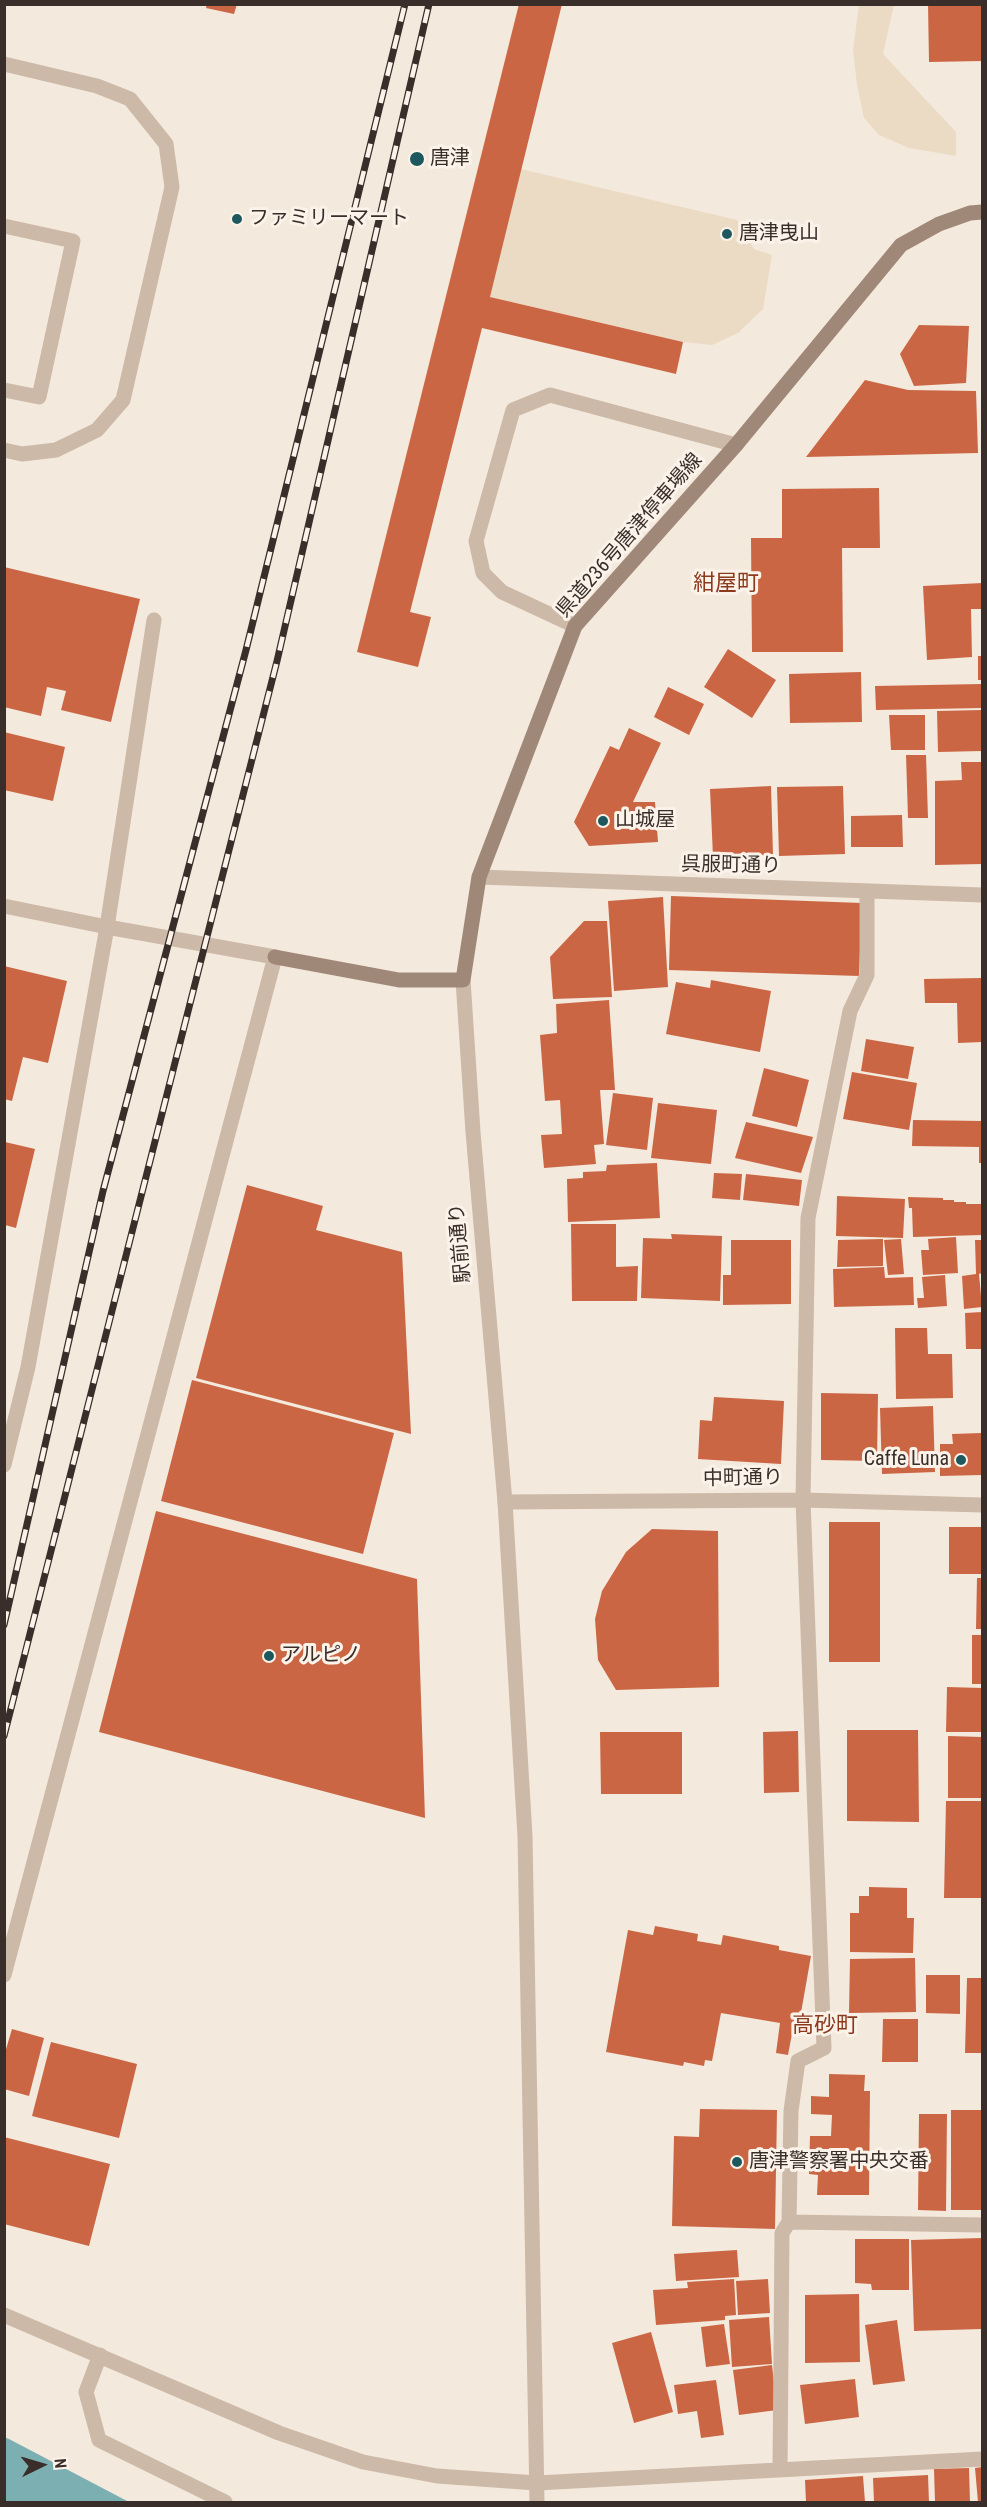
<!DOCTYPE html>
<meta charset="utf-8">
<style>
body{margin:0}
#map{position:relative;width:987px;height:2507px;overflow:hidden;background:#f4e9dd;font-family:"Roboto Condensed",sans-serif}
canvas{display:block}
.frame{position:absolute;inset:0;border:6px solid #392e29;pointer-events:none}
.north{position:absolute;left:12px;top:2435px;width:60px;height:60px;-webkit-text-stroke:4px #fbf3ea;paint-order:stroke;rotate:85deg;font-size:16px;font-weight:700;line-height:24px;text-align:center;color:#392e29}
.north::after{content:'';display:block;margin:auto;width:21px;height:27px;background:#392e29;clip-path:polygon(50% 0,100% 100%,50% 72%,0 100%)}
</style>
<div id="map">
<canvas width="987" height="2507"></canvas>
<div class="frame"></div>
<div class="north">N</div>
</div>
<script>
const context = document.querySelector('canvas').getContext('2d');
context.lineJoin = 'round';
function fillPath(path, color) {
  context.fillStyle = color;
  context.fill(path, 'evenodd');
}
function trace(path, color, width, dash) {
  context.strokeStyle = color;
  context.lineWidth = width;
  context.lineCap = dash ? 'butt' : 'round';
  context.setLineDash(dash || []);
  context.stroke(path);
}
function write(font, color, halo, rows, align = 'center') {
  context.font = font + ' "Roboto Condensed","Noto Sans JP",sans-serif';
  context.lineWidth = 6;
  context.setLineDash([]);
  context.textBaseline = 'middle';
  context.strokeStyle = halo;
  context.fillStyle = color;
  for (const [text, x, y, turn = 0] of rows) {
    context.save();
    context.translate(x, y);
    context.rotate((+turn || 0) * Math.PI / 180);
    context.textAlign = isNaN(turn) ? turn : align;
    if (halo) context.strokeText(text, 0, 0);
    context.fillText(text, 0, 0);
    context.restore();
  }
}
fillPath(new Path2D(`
 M859,5h35l-11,49 73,78v24l-47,-8 -30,-13 -15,-17 -7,-33 -4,-35z
 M521,169l216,51 17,29 18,6 -9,54 -25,24 -26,12 -29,-3 -193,-45z`), '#ecdbc4');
fillPath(new Path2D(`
 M4,2437l5,2 120,63h-124z`), '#7bafb2');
fillPath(new Path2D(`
 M207,4h30l-3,10 -28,-6z
 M519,4h43l-72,293 193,45 -7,32 -194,-46 -72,284 21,5 -13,50 -61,-15z
 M928,4h54v57l-53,1z
 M919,325l50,1 -3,57 -52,3 -14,-32z
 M865,380l43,10 68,1 2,62 -172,4z
 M879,488l1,60h-38l1,104h-91l-1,-114h31v-49z
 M4,567l136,32 -29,123 -50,-12 5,-19 -19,-4 -6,29 -37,-9z
 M982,583v26h-11l1,48 -45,3 -4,-74z
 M728,649l48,31 -24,38 -48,-31z
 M978,656h4v24h-4z
 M861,672l1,50 -72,1 -1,-49z
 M982,684v24l-106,2 -1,-24z
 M668,687l36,17 -15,31 -35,-18z
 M982,710v41l-44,1 -1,-41z
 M889,715h36v35h-34z
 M629,728l32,15 -28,59h22l3,40 -69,4 -15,-24 36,-76 9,4z
 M4,732l61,15 -12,54 -49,-11z
 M906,755h20l2,63h-20z
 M961,762h21v102l-47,1v-84l27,-1z
 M771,786l2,69 -60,2 -3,-68z
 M843,786l2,68 -66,2 -2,-69z
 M902,815l1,32h-52v-31z
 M671,896l191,7 -3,73 -190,-6z
 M663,897l5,90 -54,4 -6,-90z
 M584,921h23l5,76 -59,2 -3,-42z
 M4,966l63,15 -19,82 -25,-6 -11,44 -8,-2z
 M982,978v64l-24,1 -1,-40h-32l-1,-24z
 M711,980l60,11 -11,61 -94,-18 10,-52 34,6z
 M609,1000l6,90h-15l4,54 -10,1 2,19 -52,4 -3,-33 21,-1 -2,-34 -15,1 -5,-66 17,-2 -1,-29z
 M866,1039l48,8 -6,32 -47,-8z
 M764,1068l45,12 -12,47 -45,-11z
 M852,1072l65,11 -8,47 -66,-11z
 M613,1093l40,5 -6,52 -41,-5z
 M658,1103l59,7 -6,54 -60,-6z
 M913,1120l69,1v42h-3v-16l-67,-1z
 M746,1122l67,15 -12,36 -66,-15z
 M5,1142l30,7 -19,79 -11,-3z
 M657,1163l3,55 -92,4 -1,-43 16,-1v-6l23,-1 1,-6z
 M714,1173l28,1 -2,26 -28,-2z
 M746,1174l56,6 -3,26 -56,-6z
 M247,1185l76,21 -7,24 86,22 9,182 -215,-56z
 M837,1196l68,3 -2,39 -67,-2z
 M908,1197l35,1v2h11v2h12v2h15l1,31 -69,2 -1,-29h-3z
 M571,1224h45v43l22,-1 -1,35h-65z
 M671,1234l51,2 -2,65 -79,-3 2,-60 29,1z
 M956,1237l2,36 -35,2 -2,-25h8l-1,-11z
 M883,1239v27l-46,1 1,-27z
 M901,1239l3,35 -16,1 -4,-35z
 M731,1240h60v64l-68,1v-30h8z
 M975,1240h7v33l-3,1 3,33 -18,2 -2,-33 14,-2z
 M884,1267l1,11 28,-1 1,28 -80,2 -1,-38z
 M945,1275l2,31 -29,2 -1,-10h7l-2,-21z
 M982,1312v37h-16l-1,-36z
 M895,1328h32l1,26h24l1,44 -57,1z
 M192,1380l202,53 -31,121 -202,-53z
 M821,1393l57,1 -1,67 -56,-1z
 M714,1397l70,4 -3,63 -83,-5 2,-39 12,1z
 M933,1406l2,66 -53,2 -2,-66z
 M982,1433v42l-42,1v-32h13l-1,-10z
 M156,1511l261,68 8,239 -326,-86z
 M829,1522h51v140h-51z
 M949,1527h33v47h-33z
 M652,1529l66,2 1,156 -103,3 -18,-30 -3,-41 7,-28 24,-39z
 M977,1578h5v51h-6z
 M972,1635h10v49h-10z
 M947,1687l35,1v44h-36z
 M847,1730h71l1,92 -72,-1z
 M798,1731l1,61 -35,1 -1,-61z
 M600,1732h82v62h-81z
 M948,1736l34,1v61h-34z
 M946,1801h36v97h-38z
 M869,1887l38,1v30h7l-1,35 -63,-1v-39h9v-17h10z
 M655,1926l43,8 -1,7 24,4 2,-10 56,11v4l32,6 -12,68 -5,-1 -6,32 -12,-2 4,-30 -59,-10 -9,48 -7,-1 -1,6 -20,-4 -1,4 -77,-14 22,-122 25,5z
 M915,1958l1,54 -67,1 1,-54z
 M926,1975h34v39l-34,-1z
 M967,1978h15v75h-17z
 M883,2019h35v43h-36z
 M12,2029l32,9 -15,58 -25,-7v-33z
 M51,2042l86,22 -18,74 -87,-22z
 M829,2074l36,1 -1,16h6l-1,104h-52l1,-20 -9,-1 1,-38h21l1,-21 -21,-1v-18l18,1z
 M700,2109l77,1 -2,119 -103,-3 2,-90 25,1z
 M951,2110h31v100h-31z
 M919,2114h28l-1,97 -28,-1z
 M4,2137l106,27 -21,82 -85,-22z
 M982,2238v91l-68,2 -3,-91z
 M855,2239h54v51h-37l-1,-6 -16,-1z
 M737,2250l2,27 -63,4 -2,-27z
 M734,2279l2,36 -11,1v4l-69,5 -3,-35 35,-2 -1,-6z
 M768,2279l2,34 -32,2 -2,-34z
 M859,2294l1,68 -55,1v-68z
 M769,2317l3,47 -40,3 -3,-47z
 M897,2320l8,61 -32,4 -8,-60z
 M724,2324l6,40 -24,3 -5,-40z
 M651,2332l22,80 -39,11 -22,-80z
 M772,2365l5,45 -38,5 -6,-45z
 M855,2379l4,38 -54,7 -5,-39z
 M716,2380l8,55 -23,3 -4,-27 -19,3 -4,-29z
 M982,2467v35h-4l-3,-34z
 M969,2468l1,34h-35l-1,-33z
 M928,2475l1,27h-55l-1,-24z
 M863,2476l2,26h-59l-1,-22z`), '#cb6644');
trace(new Path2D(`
 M4,64l93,22 33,13 36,45 6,43 -49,213 -26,30 -41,20 -34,4 -18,-4
 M4,226l69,15 -34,156 -35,-7
 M575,626l-73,-34 -19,-19 -7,-32 37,-131 37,-15 186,50`), '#ccb9a8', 15);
trace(new Path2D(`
 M100,2355l-14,37 13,48 126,62`), '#ccb9a8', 15);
trace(new Path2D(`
 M479,877l503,18
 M4,1465l24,-98 79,-440 47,-307
 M505,1502l298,-2 179,5
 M4,1975l271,-1018
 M789,2222l2,-111 7,-50 26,-13 -21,-548 5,-282 42,-207 17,-36v-84
 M4,2315l275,118 84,29 74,14 100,7 445,-24
 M780,2469l2,-236 7,-11 193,3`), '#ccb9a8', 15);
trace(new Path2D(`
 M4,906l103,21 168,30
 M463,980l10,152 32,370 20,334 12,666`), '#ccb9a8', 15);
trace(new Path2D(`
 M275,957l124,23h64l16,-103 96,-251 161,-181 165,-200 38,-21 31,-11 12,-1`), '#a08879', 15);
const rail = new Path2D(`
 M4,1625l99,-434 143,-541 159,-646
 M4,1736l273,-1075 152,-657`);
trace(rail, '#392e29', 7);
trace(rail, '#fbf3ea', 4.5, [14]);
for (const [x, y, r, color] of [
 [417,159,8,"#1c585d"],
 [237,219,6,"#1c585d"],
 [727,234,6,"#1c585d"],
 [603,821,6,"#1c585d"],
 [961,1460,6,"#1c585d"],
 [269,1656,6,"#1c585d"],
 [737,2162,6,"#1c585d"]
]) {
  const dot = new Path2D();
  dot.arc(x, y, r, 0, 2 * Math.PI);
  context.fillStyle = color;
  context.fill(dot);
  trace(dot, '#fbf3ea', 2);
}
write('20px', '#392e29', '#fbf3ea', [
 ["唐津",430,159],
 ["ファミリーマート",249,219],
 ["唐津曳山",739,234],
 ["山城屋",615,821],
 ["Caffe Luna",949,1460,"right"],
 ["アルピノ",281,1656],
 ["唐津警察署中央交番",749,2162]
], 'left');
write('20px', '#392e29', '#fbf3ea', [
 ["県道236号唐津停車場線",630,536,-49],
 ["呉服町通り",731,866,1],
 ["駅前通り",461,1243,-95],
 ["中町通り",743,1479,-1]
]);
write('22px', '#8c3a1e', '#fbf3ea', [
 ["紺屋町",726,584],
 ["高砂町",825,2026]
]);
</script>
